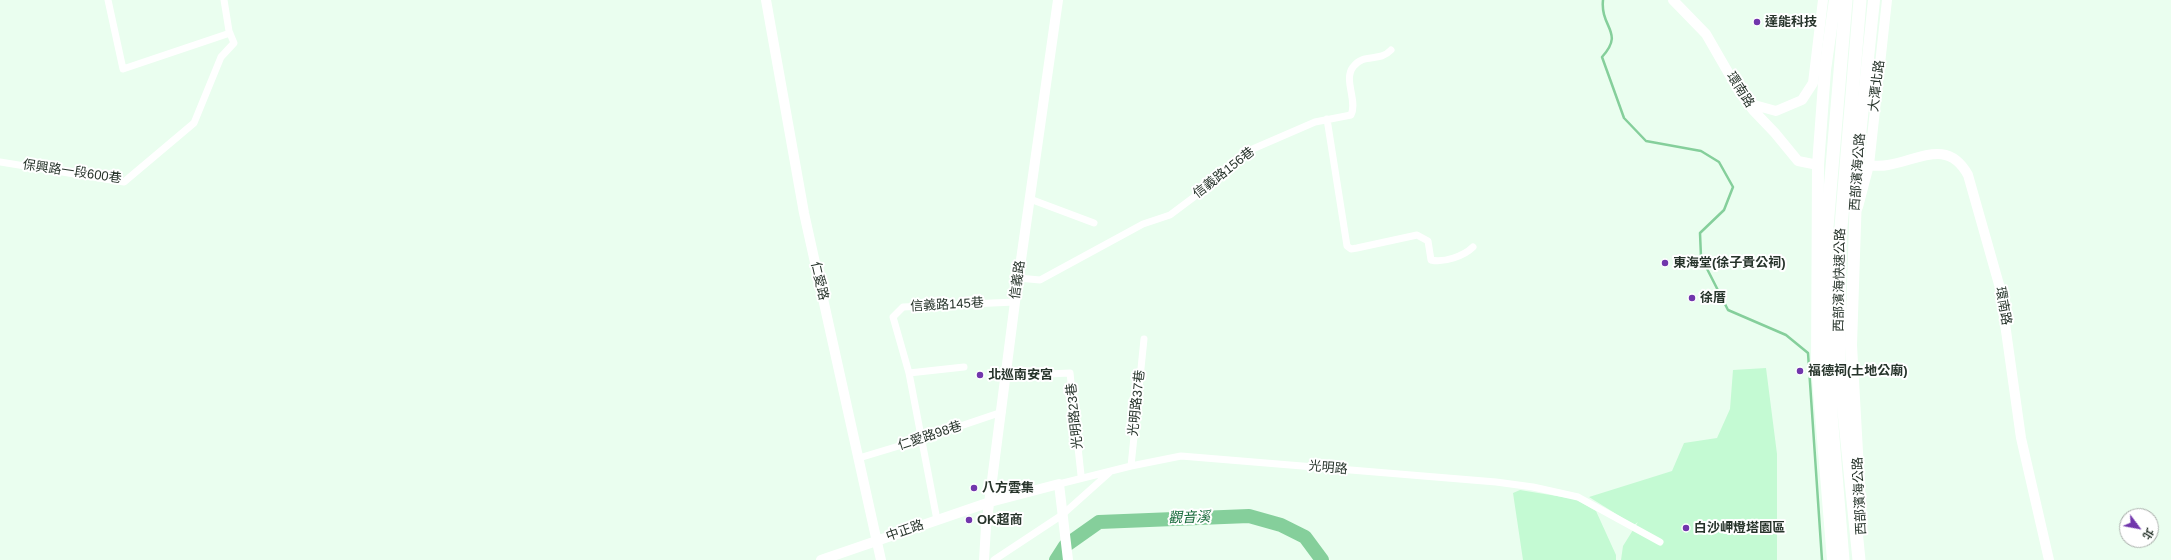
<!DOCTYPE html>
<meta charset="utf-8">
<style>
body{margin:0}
#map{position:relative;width:2171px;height:560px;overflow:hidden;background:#eafeef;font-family:Arial,"Noto Sans TC",sans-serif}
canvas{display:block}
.north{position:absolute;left:2119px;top:508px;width:40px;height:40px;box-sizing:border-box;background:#fff;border:1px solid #a9aeaa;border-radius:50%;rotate:122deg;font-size:11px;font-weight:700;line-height:16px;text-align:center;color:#27342b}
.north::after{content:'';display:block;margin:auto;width:14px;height:18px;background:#7136ac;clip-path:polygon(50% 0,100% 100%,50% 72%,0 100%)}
</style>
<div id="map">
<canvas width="2171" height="560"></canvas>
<div class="north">北</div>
</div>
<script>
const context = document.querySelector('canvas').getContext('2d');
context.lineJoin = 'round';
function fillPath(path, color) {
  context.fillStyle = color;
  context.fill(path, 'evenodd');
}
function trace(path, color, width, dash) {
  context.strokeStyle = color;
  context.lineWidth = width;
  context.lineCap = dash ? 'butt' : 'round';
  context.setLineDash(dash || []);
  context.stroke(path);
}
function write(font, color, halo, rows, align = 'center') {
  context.font = font + ' Arial,"Noto Sans TC",sans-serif';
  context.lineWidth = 4;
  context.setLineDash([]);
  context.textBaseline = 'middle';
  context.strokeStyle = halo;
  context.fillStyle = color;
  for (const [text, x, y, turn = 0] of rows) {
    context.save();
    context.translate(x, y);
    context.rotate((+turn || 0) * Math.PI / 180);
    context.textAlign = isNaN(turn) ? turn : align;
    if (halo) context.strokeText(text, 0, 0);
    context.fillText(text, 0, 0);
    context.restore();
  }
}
fillPath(new Path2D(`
 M1766,368l11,86v106h-156l2,-14 15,-24 -4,3 -45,-28 83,-26 12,-28 33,-5 13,-29 3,-39z
 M1520,490l55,9 21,12 20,44v5h-93l-10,-67z`), '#c4fad3');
trace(new Path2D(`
 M1603,0c-3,28 22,32 -1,57l22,61 22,23 55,10 18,11 14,25 -9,23 -24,23 1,24 27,53 58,25 22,18 14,207`), '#85cf9b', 2.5);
trace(new Path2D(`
 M1056,560l9,-14 34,-24 150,-6 32,9 24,12 17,23`), '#85cf9b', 14);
trace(new Path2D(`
 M108,0l15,69 107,-36
 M1327,119l20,127 4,3 6,-1 60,-13 11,6 3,19c13,3 33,-4 42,-13
 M0,162l124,20 70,-59 27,-66 13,-14 -5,-12 -5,-31
 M1030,199l64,24
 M1018,278l22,2 103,-56 27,-9 48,-36 30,-28 67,-29 36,-7c7,-14 -8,-35 2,-48 11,-15 26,-4 38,-17
 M909,373l55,-6
 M1006,376l64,-3 11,102
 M859,458l63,-19 80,-27
 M1131,466l13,-127
 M1059,484l72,-18 50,-10 315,26 37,5 45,10 82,45
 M937,520l-28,-147 -16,-56 10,-10 112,-5
 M994,560l68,-45 47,-42`), '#fff', 7);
trace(new Path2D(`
 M766,0l38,213 77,347
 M1673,0l33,34 34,59 13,17 22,23 23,28 20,4
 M1747,103l29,8 26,-11 11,-17 10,-83
 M1857,165c10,0 21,2 31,0 31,-5 60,-27 80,10l32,113 21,150 28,122
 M1858,207l11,-42 18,-165
 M821,560l169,-58 69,-18 9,76
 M984,560l2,-33 29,-225 43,-302`), '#fff', 10);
trace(new Path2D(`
 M1861,523l-10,-178 6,-180 17,-165
 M1833,560l-16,-194 1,-201 7,-95 10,-70`), '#fff', 12);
trace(new Path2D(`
 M1843,560l-16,-195 -1,-126 20,-239
 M1859,560l-20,-198 1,-123 20,-239`), '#fff', 13);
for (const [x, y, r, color] of [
 [1757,22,4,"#7136ac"],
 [1665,263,4,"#7136ac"],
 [1692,298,4,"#7136ac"],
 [1800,371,4,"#7136ac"],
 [980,375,4,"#7136ac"],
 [974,488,4,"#7136ac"],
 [969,520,4,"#7136ac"],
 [1686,528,4,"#7136ac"]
]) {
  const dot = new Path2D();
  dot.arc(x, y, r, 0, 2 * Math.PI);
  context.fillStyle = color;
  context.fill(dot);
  trace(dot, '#fff', 1.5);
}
write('bold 13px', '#27342b', '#fff', [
 ["達能科技",1765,22],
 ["東海堂(徐子貴公祠)",1673,263],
 ["徐厝",1700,298],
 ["福德祠(土地公廟)",1808,371],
 ["北巡南安宮",988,375],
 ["八方雲集",982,488],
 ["OK超商",977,520],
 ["白沙岬燈塔園區",1694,528]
], 'left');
write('13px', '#27342b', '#fff', [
 ["大潭北路",1877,86,-83],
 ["環南路",1740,90,57],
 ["保興路一段600巷",72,172,8],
 ["西部濱海公路",1858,172,-86],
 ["信義路156巷",1224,173,-38],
 ["信義路",1018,280,-82],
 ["西部濱海快速公路",1840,280,-89],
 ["仁愛路",819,281,77],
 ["信義路145巷",947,305,-3],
 ["環南路",2003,306,80],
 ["光明路37巷",1137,403,-84],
 ["光明路23巷",1075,416,-96],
 ["仁愛路98巷",930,436,-18],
 ["光明路",1328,468,5],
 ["西部濱海公路",1860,496,-93],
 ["中正路",905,531,-19]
]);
write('italic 14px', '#156939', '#fff', [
 ["觀音溪",1189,518,-2]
]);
</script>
